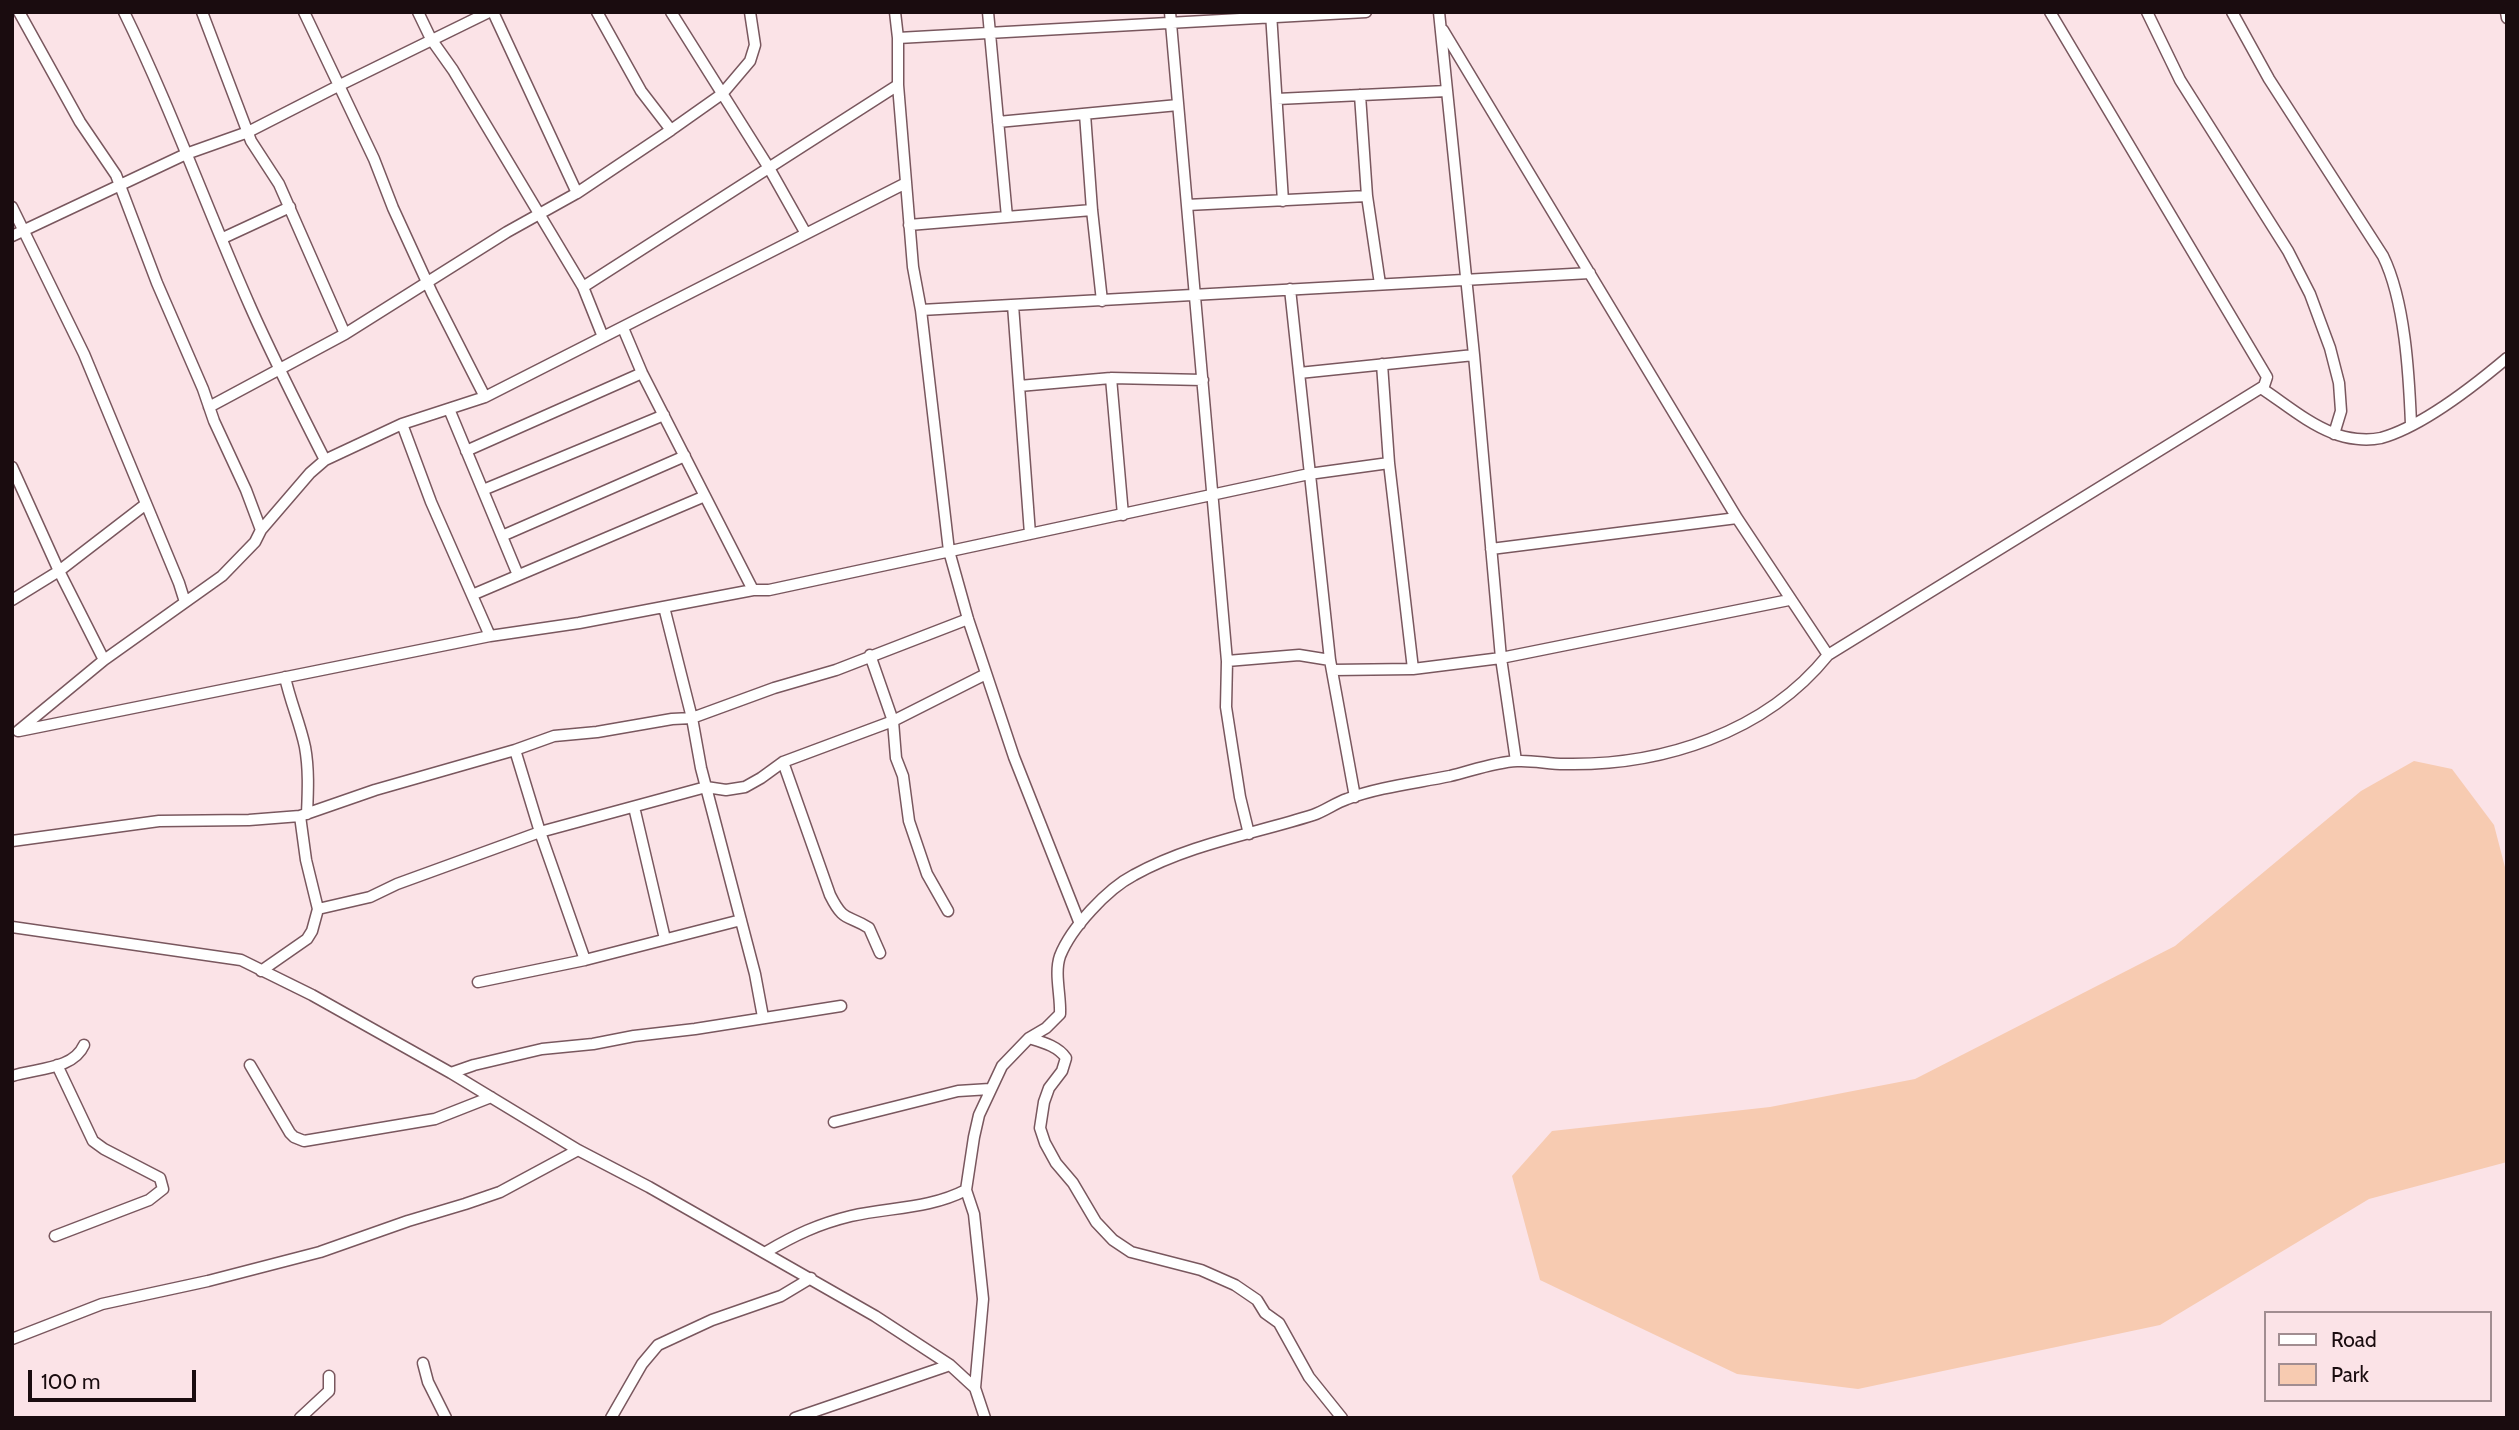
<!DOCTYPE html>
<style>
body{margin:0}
#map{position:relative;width:2519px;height:1430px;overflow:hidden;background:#fbe3e7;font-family:Cabin,sans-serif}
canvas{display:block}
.frame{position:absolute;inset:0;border:14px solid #1a0c0f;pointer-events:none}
.legend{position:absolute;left:2264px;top:1311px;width:228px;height:91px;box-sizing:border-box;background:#fbe3e7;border:2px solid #a18d91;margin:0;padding:9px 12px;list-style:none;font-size:21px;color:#1a0c0f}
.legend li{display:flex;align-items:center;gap:14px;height:35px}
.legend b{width:35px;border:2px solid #a18d91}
.scale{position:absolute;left:28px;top:1370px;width:168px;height:32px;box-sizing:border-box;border:4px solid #1a0c0f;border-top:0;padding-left:9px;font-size:21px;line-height:24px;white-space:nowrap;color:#1a0c0f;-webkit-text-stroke:5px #fbe3e7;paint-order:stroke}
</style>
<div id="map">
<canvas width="2519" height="1430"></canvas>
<div class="frame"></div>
<ul class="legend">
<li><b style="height:9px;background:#fff"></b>Road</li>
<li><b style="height:19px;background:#f7cbb1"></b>Park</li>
</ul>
<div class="scale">100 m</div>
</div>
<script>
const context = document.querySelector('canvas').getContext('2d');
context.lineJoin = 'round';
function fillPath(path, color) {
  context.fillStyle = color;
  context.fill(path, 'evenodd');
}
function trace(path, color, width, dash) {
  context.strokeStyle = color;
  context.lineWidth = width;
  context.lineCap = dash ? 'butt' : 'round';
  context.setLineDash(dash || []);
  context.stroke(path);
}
fillPath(new Path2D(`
 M2414,761l38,8 42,56 13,50v287l-138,37 -209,126 -302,64 -121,-15 -197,-94 -28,-104 40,-45 218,-24 145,-28 260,-133 186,-155z`), '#f7cbb1');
const minor = new Path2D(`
 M19,12l61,110 36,53 41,108 46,106 11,32 32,69 15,40
 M124,12c47,96 83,197 126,294 23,52 49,103 75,154
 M202,12l49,129 28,43 66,150
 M304,12l70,147 19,49 39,85 53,104
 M418,12l13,27 22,31 130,217 20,50
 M597,12l44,79 30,39 51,-36 28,-33 5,-16 -5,-33
 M671,12l98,156 36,64
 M895,12l3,26v47l15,182 8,43 28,241 19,68 46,138 66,167
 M988,12l19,205
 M1170,12l57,649 -1,46 14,90 9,37
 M1439,12l35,343 27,303 15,103
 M2147,12l33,68 108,171 22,43 20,54 9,35 2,28 -7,23
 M2232,12l37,67 114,177c22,45 26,118 28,168
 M2506,12l1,6
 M1271,13l12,188
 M1443,30l294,488 91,137
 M898,38l468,-26
 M1360,95l7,101 13,88
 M1277,99l170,-8
 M1085,114l7,96 10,91
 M998,122l180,-17
 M577,193l94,-63
 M1187,205l180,-9
 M12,207l72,147 95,229 6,19
 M909,225l183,-15
 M12,236l174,-82 62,-22 92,-47 149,-73
 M223,238l67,-31
 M583,287l315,-202
 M1290,289l40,371 25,137
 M1013,305l17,229
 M921,310l669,-37
 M623,328l19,45 111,217h16l540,-116 80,-11
 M1382,364l7,99 24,206
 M1299,373l175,-18
 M1111,378l12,137
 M1019,386l92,-8 92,2
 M2261,388c23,15 46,35 72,45 14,6 33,8 48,5 40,-11 94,-53 126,-80
 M209,407l136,-73 162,-102 70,-39 -84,-181
 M449,409l69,166
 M402,424l29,78 59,134
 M466,451l176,-78
 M12,467l47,104 45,89
 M483,490l181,-75
 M502,536l183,-80
 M1491,549l246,-31
 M472,595l233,-99
 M12,600l47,-29 87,-67
 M664,607l28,111 9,50 54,206 8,43
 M870,655l23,66 3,37 7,18 6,45 18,53 21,37
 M1227,661l72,-6 31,5
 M1332,670l81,-1 88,-11 288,-58
 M285,677c5,24 15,46 20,70 4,22 3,44 2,67
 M18,731l86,-71 118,-84 33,-34 6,-12 49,-57 15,-13 77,-36 83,-27 421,-214
 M19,731l471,-95 89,-13 174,-33
 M515,750l25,82 45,128
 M783,762l47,133c14,28 17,19 39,33l11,25
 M634,807l31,132
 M12,841l147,-20 90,-1 51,-4 75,-26 140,-40 39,-14 43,-4 75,-13 20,-1 82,-30 62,-18 132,-51
 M318,909l52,-12 27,-13 143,-52 166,-45 20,3 19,-3 16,-9 22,-16 110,-41 93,-47
 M12,927l229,33 71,35 139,78 127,77 71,37 226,129 75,49 25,23 10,30
 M261,971l46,-32 5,-8 6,-22 -12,-49 -6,-44
 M478,982l107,-22 156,-40
 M1029,1038c13,4 29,8 37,20l-4,13 -13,17 -5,14 -4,26 5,15 11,20 17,20 23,39 17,18 18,12 70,18 34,15 22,15 8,13 14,10 30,54 33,41
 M250,1065l40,68 4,4 10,4 131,-22 56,-22
 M451,1073l23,-8 68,-16 51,-5 41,-8 61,-7 146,-23
 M12,1076c24,-8 61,-6 72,-31
 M834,1122l124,-31 32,-2
 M55,1236l94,-36 14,-11 -3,-11 -56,-29 -11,-8 -36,-76
 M766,1252c29,-17 52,-28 85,-36 40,-9 78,-7 115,-26
 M12,1339l90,-35 106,-23 112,-29 88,-31 57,-17 35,-12 78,-42
 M423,1363l5,19 18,36
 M975,1388l8,-89 -9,-85 -8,-24 8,-53 5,-22 23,-49 27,-28 17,-10 14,-14c1,-18 -6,-41 0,-58 11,-28 47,-67 74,-81 56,-31 119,-41 179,-60 12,-4 22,-12 34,-16 32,-12 69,-16 103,-23 21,-5 45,-14 67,-15 15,-1 32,3 47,3 98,2 201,-31 264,-109l436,-269 3,-9 -217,-365
 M300,1418l29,-27v-15
 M611,1418l31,-54 16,-19 54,-25 69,-24 30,-18
 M795,1418l155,-53`);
trace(minor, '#79575e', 13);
trace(minor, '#fff', 10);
</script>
